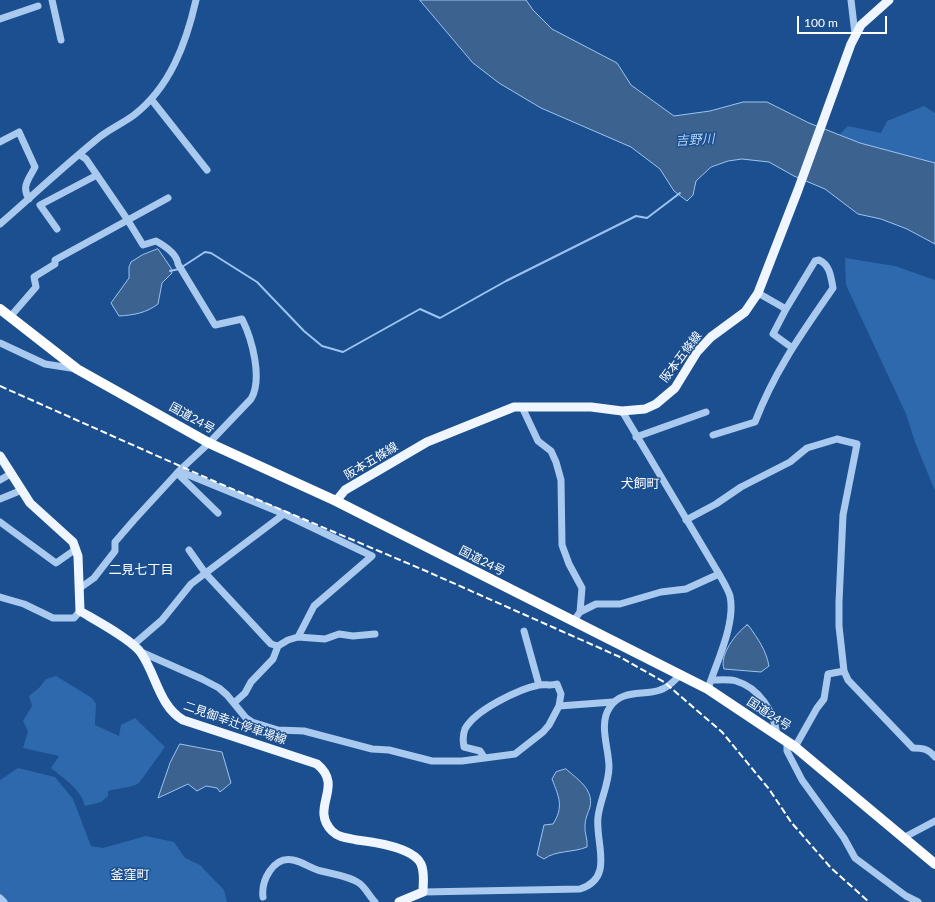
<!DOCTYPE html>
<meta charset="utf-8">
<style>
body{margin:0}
#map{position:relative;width:935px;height:902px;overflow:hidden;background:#1b4f8f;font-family:Lato,sans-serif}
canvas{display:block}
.scale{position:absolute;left:797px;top:16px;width:90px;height:18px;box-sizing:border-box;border:2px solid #fff;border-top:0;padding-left:5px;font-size:12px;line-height:14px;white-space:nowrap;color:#fff;-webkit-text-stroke:3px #1b4f8f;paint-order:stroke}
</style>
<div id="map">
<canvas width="935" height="902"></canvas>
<div class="scale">100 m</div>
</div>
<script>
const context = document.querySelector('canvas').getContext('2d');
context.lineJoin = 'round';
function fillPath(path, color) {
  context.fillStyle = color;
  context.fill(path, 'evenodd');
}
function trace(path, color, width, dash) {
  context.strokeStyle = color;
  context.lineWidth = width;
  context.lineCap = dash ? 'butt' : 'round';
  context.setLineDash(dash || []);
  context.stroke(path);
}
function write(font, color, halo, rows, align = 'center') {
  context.font = font + ' Lato,"Noto Sans JP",sans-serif';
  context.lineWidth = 3;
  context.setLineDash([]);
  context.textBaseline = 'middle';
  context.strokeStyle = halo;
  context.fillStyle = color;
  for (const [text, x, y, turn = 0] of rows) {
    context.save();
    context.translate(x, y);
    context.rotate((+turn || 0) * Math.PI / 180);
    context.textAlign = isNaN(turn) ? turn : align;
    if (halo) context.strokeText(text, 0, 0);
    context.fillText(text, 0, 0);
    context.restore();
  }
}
fillPath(new Path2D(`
 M924,106l11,7v50l-75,-20 -21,-8 9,-9 33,7 6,-12z
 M845,258l50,8 40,14v211l-20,-49 -9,-28 -60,-129z
 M56,676l36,22 4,6 -1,21 24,11 2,-11 14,-7 30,29 -26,36c-8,5 -21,5 -31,8v5l-7,6 -16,4c-4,-17 -21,-27 -34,-38l8,-12 -36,-8 5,-17 -5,-10 9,-15 -3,-10 10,-8 7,-9z
 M18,768l37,9 18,22 18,47 12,2 43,-12 28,6 11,16 15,7 24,25 3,12h-227v-122z`), '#2e69ad');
const water = new Path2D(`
 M420,0h106l7,10 19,19 65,34 14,22 43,31 36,-5 33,-9h24l42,21 51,20 75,20v81l-28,-15 -26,-10 -23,-5 -33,-25 -31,-13 -25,-14 -27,-3 -14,2 -17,6 -15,14 -3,14 -6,6 -13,-10 -14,-22 -29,-22 -90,-39 -42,-25 -26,-20z
 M158,249l13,19 1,5 -10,10 -4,21c-12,9 -24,11 -39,12l-8,-13 18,-25v-11l2,-5 11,-7z
 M747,625l2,1c9,13 17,24 20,40l-8,6 -37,-3c-5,-14 12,-36 23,-44z
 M180,744l42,8 9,31 -11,9 -3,-4 -11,-2 -9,5 -9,-7 -30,14 12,-35z
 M566,769c11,10 28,20 24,38 -2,6 -5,12 -5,18 -1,8 3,13 2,22 -15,6 -31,3 -43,12l-7,-4 7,-30 9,-1c11,-17 6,-27 -1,-45l4,-7z`);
fillPath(water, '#3c6290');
trace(water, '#9cc4f0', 1);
trace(new Path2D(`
 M182,267l23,-15 6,1 46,29 47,49 18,15 21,6 77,-43 20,9 66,-37 130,-65 11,2 33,-25
 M170,271l9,-2`), '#9cc4f0', 2);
trace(new Path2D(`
 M52,0l9,40
 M851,0l4,34
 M0,19l38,-13
 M151,99l56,71
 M0,142l19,-10 16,35c-6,12 -14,19 -6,32
 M0,224c32,-28 63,-57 96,-84 11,-10 26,-16 38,-25 36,-28 52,-71 62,-115
 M57,229l-17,-24 57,-30
 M758,293l28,16
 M10,317l26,-30 -2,-10 21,-13v-4l113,-62
 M0,343l45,21 32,5
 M522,407l16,34 13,10 5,11 5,18 1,65 7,19 13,24 -2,24 -7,10
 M622,411l97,163c4,7 9,15 11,22 6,28 -14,67 -22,93
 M713,435l42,-13c20,-52 47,-89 78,-134 -2,-11 -3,-23 -14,-28l-4,1 -29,48 -13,25 18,13
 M636,437l70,-25
 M179,471l105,43 88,42 -58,50 -16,31 -10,3 -10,6 -5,13 -22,23 -6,11 -11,10
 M177,473l41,40
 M0,480l12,-7
 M0,499l22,-9
 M686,520l30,-16 25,-17 49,-25 17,-14 30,-9 20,5 -14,71 -4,87v24l5,45 4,9 65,68c10,0 16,1 22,9
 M0,522l56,41 20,-14
 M189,550l17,24 65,70 7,2
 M80,588l14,-10 21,-27v-9l19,-22 45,-49 30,-28 42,-44c12,-20 1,-60 -9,-80l-27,6 -37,-61c-1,-10 -13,-18 -22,-23l-13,4 -16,-26 -41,-60 -6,-4
 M0,597l24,7 29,14h21l6,-7
 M580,612l16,-8h24l41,-12 25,-3 33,-15
 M524,631l15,54
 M298,637l27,2 14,-5 14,2 22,-2
 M133,645l29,-25 29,-36 93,-70
 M141,652l61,27 17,9 8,7 19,23 6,4 26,8 26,1 68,18 17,1 43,11h30l53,-7 28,-22 6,-7 10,-19 54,-4
 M711,680c8,0 18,-1 25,1 24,7 38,31 41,54
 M787,742v9l15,29 42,58 11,20 51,38 12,6
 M795,747l22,-39 7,-9 4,-25 16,-3
 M484,757l-4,-6 -16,-4c-1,-5 -1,-13 1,-18 10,-19 54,-40 74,-44 6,-1 12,1 18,-1l4,10 -2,12
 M903,838l32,-17
 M423,892l157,-3c35,-11 15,-46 18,-72 2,-17 11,-33 11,-50 0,-19 -11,-43 1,-60 12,-18 33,-11 50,-17 8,-2 14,-9 19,-14
 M263,897c-2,-16 10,-41 30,-37 10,2 19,9 28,11 12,3 28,5 38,12 7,5 10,13 16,19
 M0,898l4,4`), '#a9c9ee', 7);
trace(new Path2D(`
 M0,456l30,47 43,39 5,14 2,55c15,9 53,29 61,42 15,21 18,53 42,67l134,44c28,23 -8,43 15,67 7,7 16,7 25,9 17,2 57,8 64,24 4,9 2,19 2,28l-24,10
 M336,501l9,-11 82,-48 87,-35h77l31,4 23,-2 11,-5 19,-16 22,-36 14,-15 34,-25 13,-19 40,-103 53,-146 10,-19 28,-25`), '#f0f6ff', 9);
trace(new Path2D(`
 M0,309l77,60 132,74 127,58 372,188 87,58 140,117`), '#fff', 10);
trace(new Path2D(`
 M0,386l216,96 210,89 194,86 44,25 58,50 47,57 22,33 40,46 38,34`), '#fff', 2, [7, 3]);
write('12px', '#fff', '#1b4f8f', [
 ["阪本五條線",681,357,-53],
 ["国道24号",192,418,29],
 ["阪本五條線",371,461,-31],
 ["国道24号",482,561,27],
 ["国道24号",769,714,33],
 ["二見御幸辻停車場線",235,723,19]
]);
write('italic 13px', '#b5d3f5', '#1b4f8f', [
 ["吉野川",695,140,-3]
]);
write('13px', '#fff', '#1b4f8f', [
 ["犬飼町",640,484],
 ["二見七丁目",141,570],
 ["釜窪町",130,875]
]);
</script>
